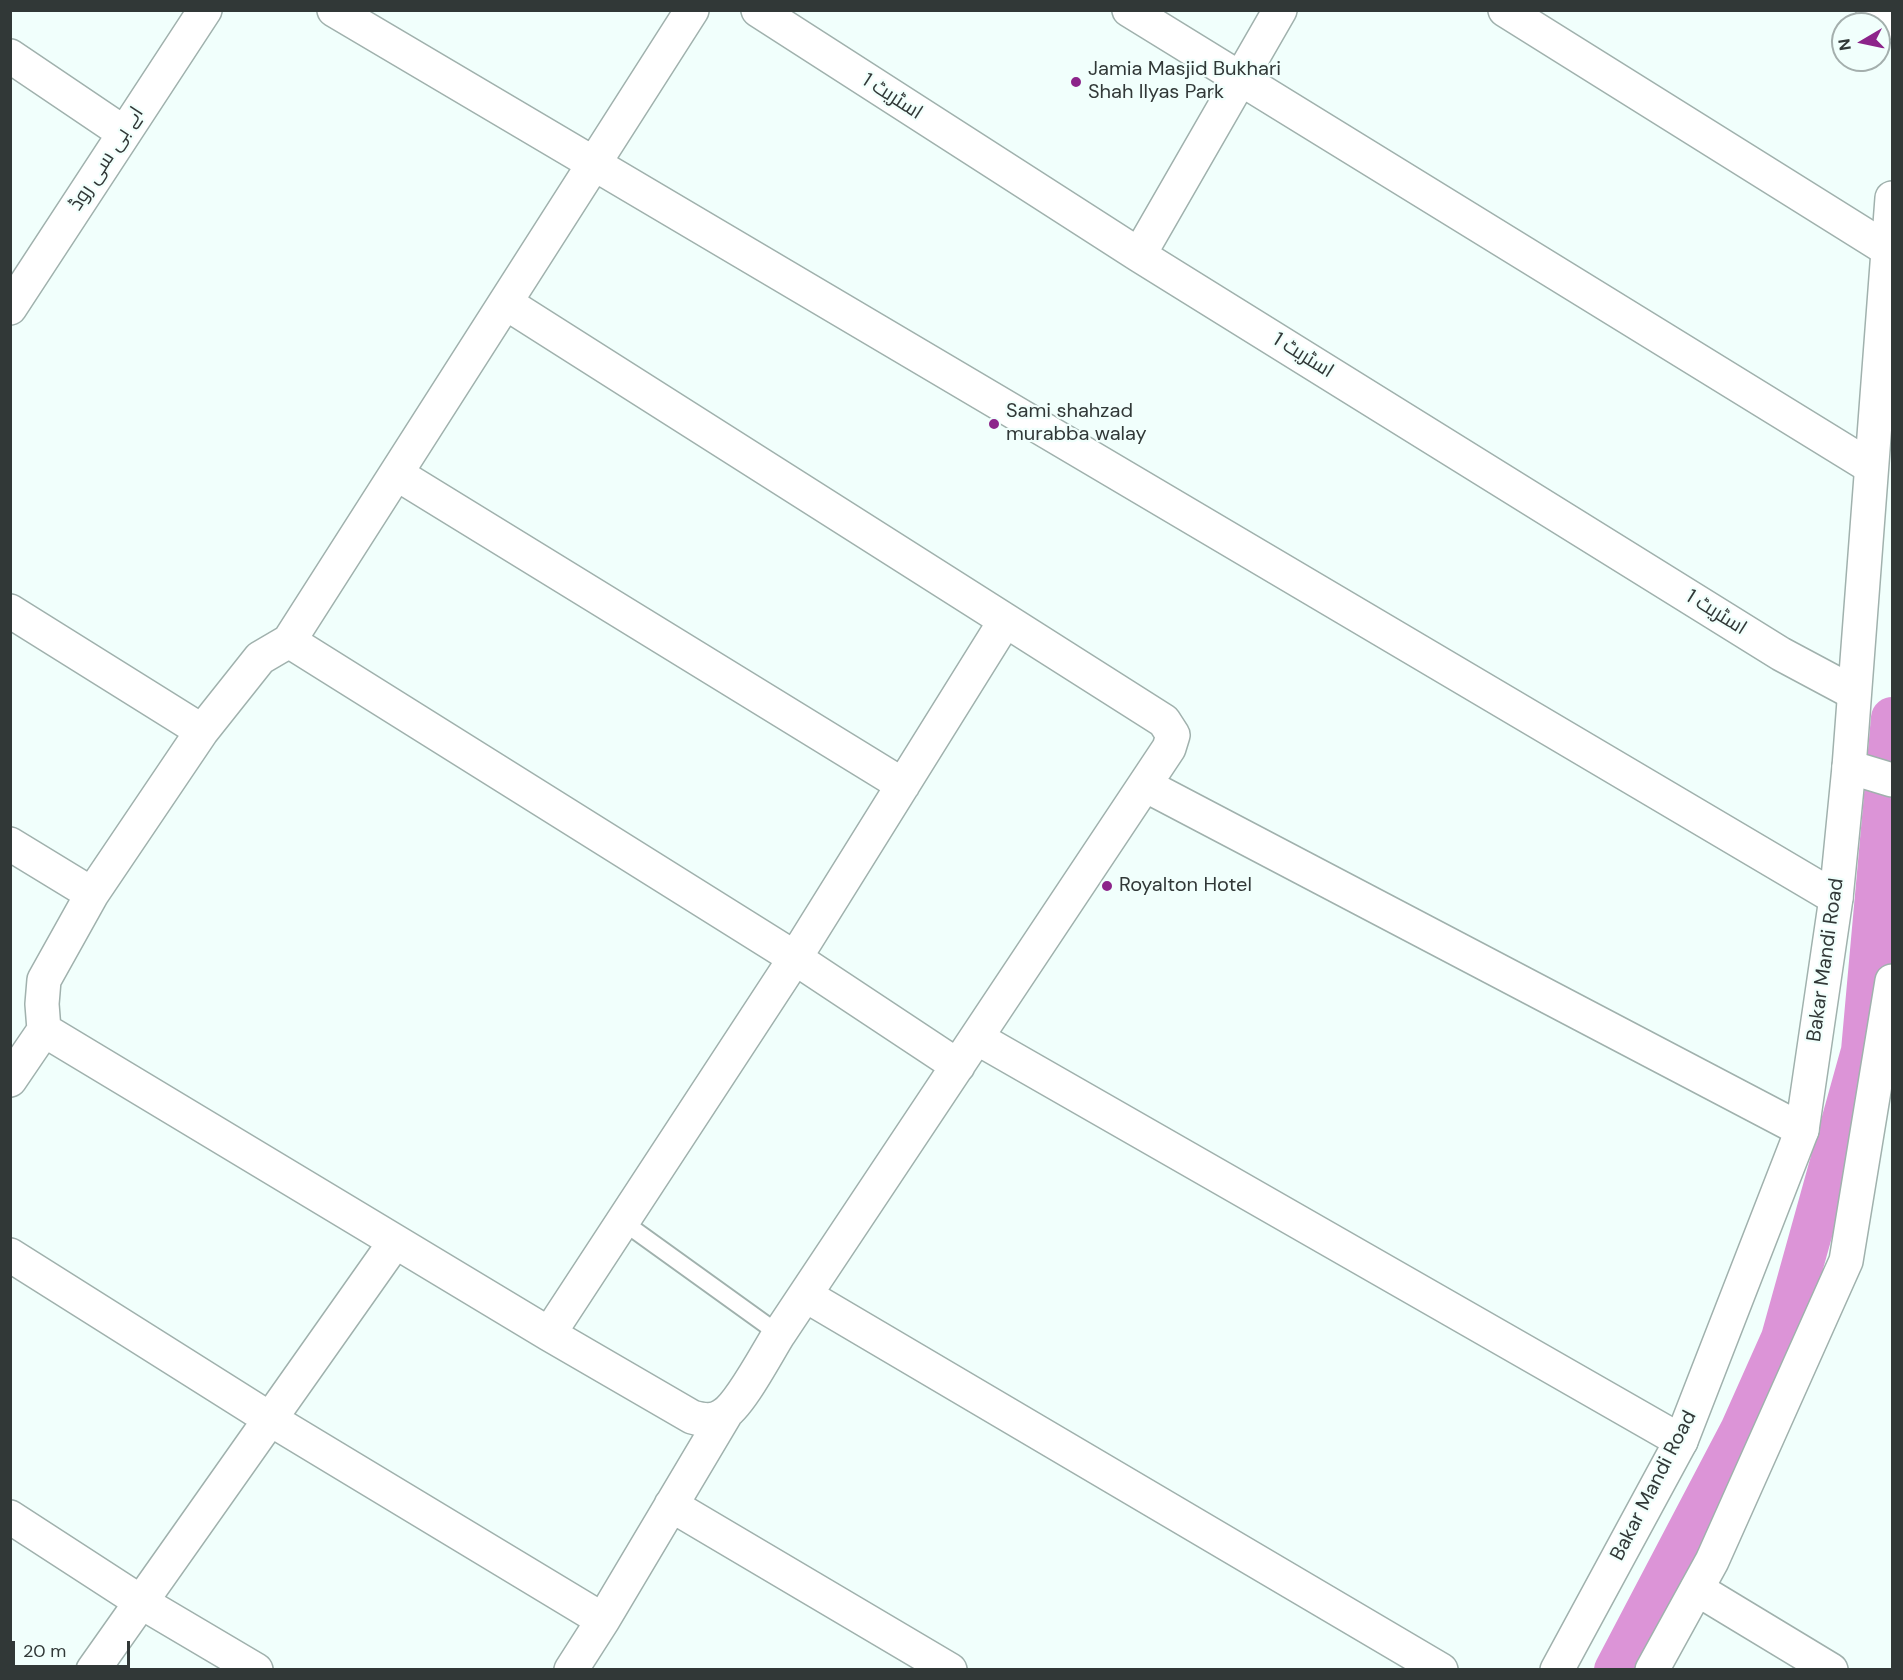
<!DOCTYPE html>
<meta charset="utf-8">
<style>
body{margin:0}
#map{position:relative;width:1903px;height:1680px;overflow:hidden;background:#f1fffc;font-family:"DM Sans",sans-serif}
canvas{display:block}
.frame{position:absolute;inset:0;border:12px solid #313837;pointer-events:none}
.north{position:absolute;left:1831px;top:12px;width:60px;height:60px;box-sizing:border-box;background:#f1fffc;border:2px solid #a4afad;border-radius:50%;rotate:261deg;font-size:16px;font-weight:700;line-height:24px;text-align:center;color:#313837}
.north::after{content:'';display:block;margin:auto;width:21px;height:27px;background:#8c248a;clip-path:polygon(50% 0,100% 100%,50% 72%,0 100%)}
.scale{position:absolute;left:12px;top:1641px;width:118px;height:27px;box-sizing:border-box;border:3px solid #313837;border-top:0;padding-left:8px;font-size:18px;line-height:21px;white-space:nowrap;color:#313837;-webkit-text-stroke:4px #f1fffc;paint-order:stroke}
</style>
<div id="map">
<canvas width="1903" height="1680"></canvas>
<div class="frame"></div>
<div class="north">N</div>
<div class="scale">20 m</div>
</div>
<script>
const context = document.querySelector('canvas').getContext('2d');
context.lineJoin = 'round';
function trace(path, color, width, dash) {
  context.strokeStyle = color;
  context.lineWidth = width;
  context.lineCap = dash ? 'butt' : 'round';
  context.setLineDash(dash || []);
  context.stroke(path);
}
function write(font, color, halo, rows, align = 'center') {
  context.font = font + ' "DM Sans",Cairo,sans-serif';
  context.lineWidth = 4.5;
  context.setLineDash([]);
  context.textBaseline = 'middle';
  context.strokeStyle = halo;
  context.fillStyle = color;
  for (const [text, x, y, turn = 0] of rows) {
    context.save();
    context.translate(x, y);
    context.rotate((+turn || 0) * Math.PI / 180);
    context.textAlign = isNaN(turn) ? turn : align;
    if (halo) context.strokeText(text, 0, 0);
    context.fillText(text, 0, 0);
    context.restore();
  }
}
trace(new Path2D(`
 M1615,1670l126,-240 41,-92 80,-287 30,-333`), '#dc94d7', 42);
const lane = new Path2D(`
 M622,1221l157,113`);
const street = new Path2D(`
 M334,10l1502,888
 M758,10l381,245 642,399 73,39
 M1129,10l742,457
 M1505,10l382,239
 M1873,10l19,12
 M10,56l114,77
 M1139,255l141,-245
 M10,308l195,-298
 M397,474l506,311
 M10,611l192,120
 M289,641l506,317 163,108
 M1849,767l43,13
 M1145,785l657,345
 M10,844l82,50
 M44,1030l505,304 143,83c11,3 21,5 31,-2 17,-10 44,-62 56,-81l390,-586 4,-13 -9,-14 -658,-418
 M977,1038l704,403
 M10,1080l34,-50 -2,-26 2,-24 48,-86 110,-163 58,-73 29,-17 403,-631
 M10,1255l260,164 333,201
 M805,1295l636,375
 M549,1334l246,-376 210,-337
 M671,1505l279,165
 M10,1517l131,85 115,68
 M1697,1589l134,81
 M93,1670l302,-428
 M571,1670l32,-50 122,-205`);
const secondary = new Path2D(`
 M1557,1670l124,-229 121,-311 34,-232 13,-131 43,-569
 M1652,1670l60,-109 134,-300 46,-280`);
trace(lane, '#a0b1ad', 20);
trace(street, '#a0b1ad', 36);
trace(secondary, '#a0b1ad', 36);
trace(lane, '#fff', 16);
trace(street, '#fff', 33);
trace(secondary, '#fff', 33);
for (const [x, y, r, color] of [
 [1076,82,6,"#8c248a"],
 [994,424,6,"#8c248a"],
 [1107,886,6,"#8c248a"]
]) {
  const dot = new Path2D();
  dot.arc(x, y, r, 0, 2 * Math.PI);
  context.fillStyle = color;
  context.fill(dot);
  trace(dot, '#f1fffc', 2);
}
write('20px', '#313837', '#f1fffc', [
 ["Jamia Masjid Bukhari",1088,70],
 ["Shah Ilyas Park",1088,93],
 ["Sami shahzad",1006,412],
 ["murabba walay",1006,435],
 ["Royalton Hotel",1119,886]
], 'left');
write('20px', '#313837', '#f1fffc', [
 ["اسٹریٹ 1",892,97,33],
 ["اے بی سی روڈ",107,159,-57],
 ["اسٹریٹ 1",1303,356,32],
 ["اسٹریٹ 1",1716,613,32],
 ["Bakar Mandi Road",1826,960,-82],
 ["Bakar Mandi Road",1654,1486,-63]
]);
</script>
